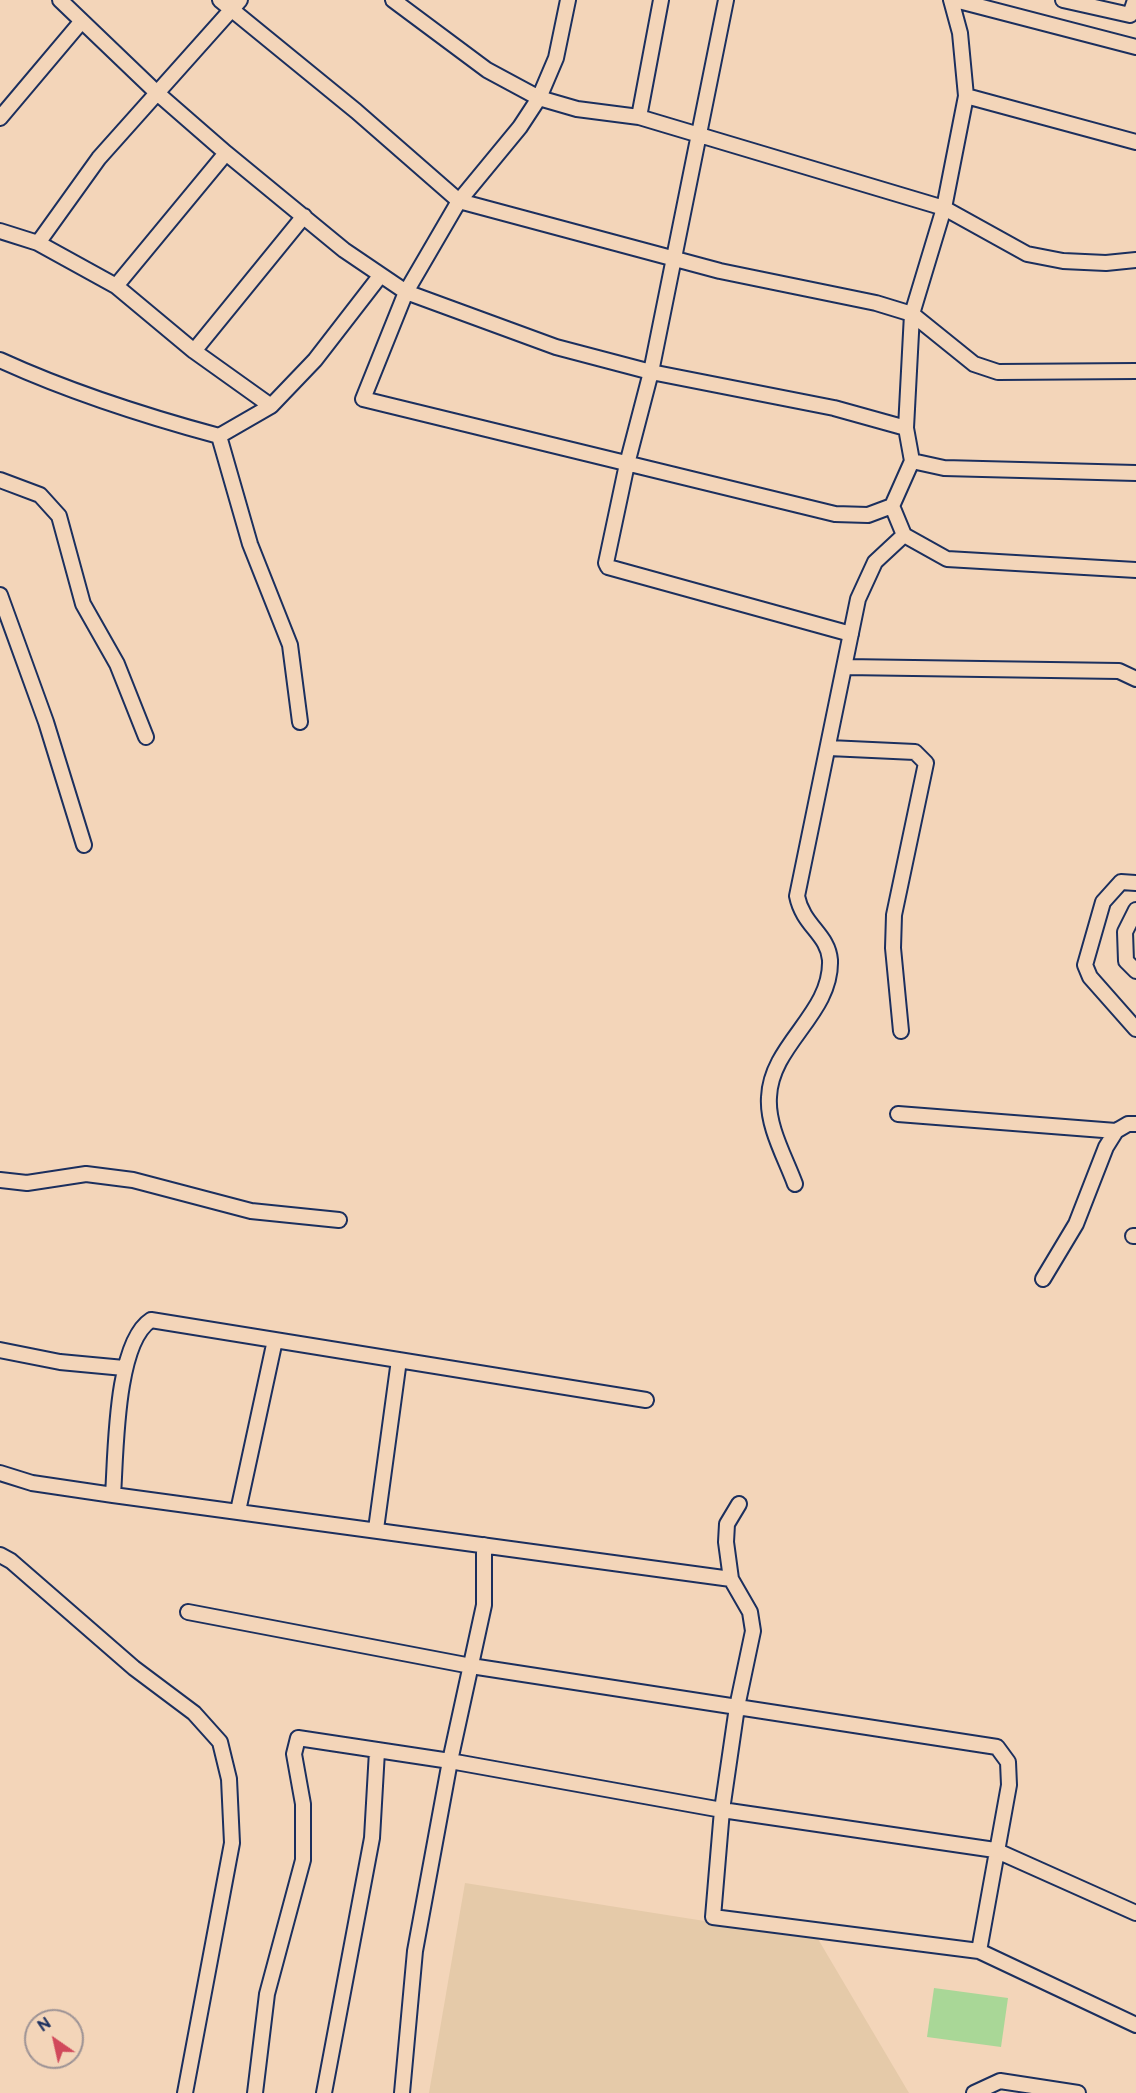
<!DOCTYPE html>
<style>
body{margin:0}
#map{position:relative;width:1136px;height:2093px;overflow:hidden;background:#f3d5b9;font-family:"Balsamiq Sans",sans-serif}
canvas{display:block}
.north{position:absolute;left:24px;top:2009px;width:60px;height:60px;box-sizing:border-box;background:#f3d5b9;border:2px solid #9d9395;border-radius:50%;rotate:326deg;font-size:16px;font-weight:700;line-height:24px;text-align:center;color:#1b2f5e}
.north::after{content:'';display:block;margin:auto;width:21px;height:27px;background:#d1495b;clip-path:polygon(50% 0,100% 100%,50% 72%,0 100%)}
</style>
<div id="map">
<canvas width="1136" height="2093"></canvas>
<div class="north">N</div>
</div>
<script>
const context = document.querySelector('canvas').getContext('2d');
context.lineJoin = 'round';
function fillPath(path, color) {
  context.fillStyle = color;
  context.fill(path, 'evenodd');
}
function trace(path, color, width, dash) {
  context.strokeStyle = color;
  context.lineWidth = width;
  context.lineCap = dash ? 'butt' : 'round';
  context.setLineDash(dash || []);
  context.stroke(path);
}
fillPath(new Path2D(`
 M465,1883l353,56 91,154h-480z`), '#e5caa9');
fillPath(new Path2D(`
 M934,1988l74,10 -7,49 -74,-10z`), '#a9d797');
const minor = new Path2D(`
 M60,0l96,92 70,61 118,97 62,42 150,55 95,25 183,36 72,20
 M220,0l136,111 103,90 261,70 156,32 36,11 62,50 24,8 138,-1
 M393,0l94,70 52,28 38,11 62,8 305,91 83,46 36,7 43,2 30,-3
 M568,0l-12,58 -17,40 -19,29 -61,74 -53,91 -43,107 472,115 33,1 24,-9
 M726,0l-75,372 -24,92 -21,99 2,4 243,67
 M951,0l9,33 6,63 -22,112 -32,106 -6,114 6,33 -20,45 12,29 43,24 189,11
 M955,0l181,47
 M1063,0l67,15 5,-15
 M966,96l170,46
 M639,117l22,-117
 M0,118l81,-96
 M0,231l38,12 78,43 78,65 77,55 44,-46 65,-84
 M38,243l61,-85 141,-158
 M116,286l110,-133
 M194,351l110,-135
 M0,360c70,32 145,56 219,76l52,-30
 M219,436l31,108 40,101 10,77
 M912,461l32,7 192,5
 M0,480l40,15 19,21 24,88 34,60 29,73
 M0,595l46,127 38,123
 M845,667l274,4 17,8
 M829,748l86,4 11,11 -32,152 -1,33 8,83
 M1136,883l-15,-1 -18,20 -18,63 5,12 46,52
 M1136,910l-11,22 1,29 10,10
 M898,1114l218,17
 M0,1180l27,3 59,-9 47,6 118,31 88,9
 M795,1184c-10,-27 -28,-58 -26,-87 2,-53 63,-83 61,-137 -2,-26 -27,-34 -33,-64l61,-297 17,-37 29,-27
 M1133,1236h3
 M1043,1279l33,-55 30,-77 10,-16 12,-7h8
 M0,1350l60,12 64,6
 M0,1473l32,10 81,12 618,84
 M113,1495c3,-41 2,-152 38,-175l495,80
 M739,1504l-12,20 -1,18 5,37 19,33 3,19 -16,76 -15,103 -9,107 266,34 157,74
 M238,1511l37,-171
 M376,1529l23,-169
 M0,1555l11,6 123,107 60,45 26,29 9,37 3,64 -47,250
 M188,1612l283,54 526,81 11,15 1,23 -30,166
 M255,2093l12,-99 36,-134v-56l-9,-50 4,-16 152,23 272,49 273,40 141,63
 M324,2093l48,-255 5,-87
 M402,2093l13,-142 35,-190 34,-156v-60
 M974,2093l26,-12 78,12`);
trace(minor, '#1b2f5e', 18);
trace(minor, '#f3d5b9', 14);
</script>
